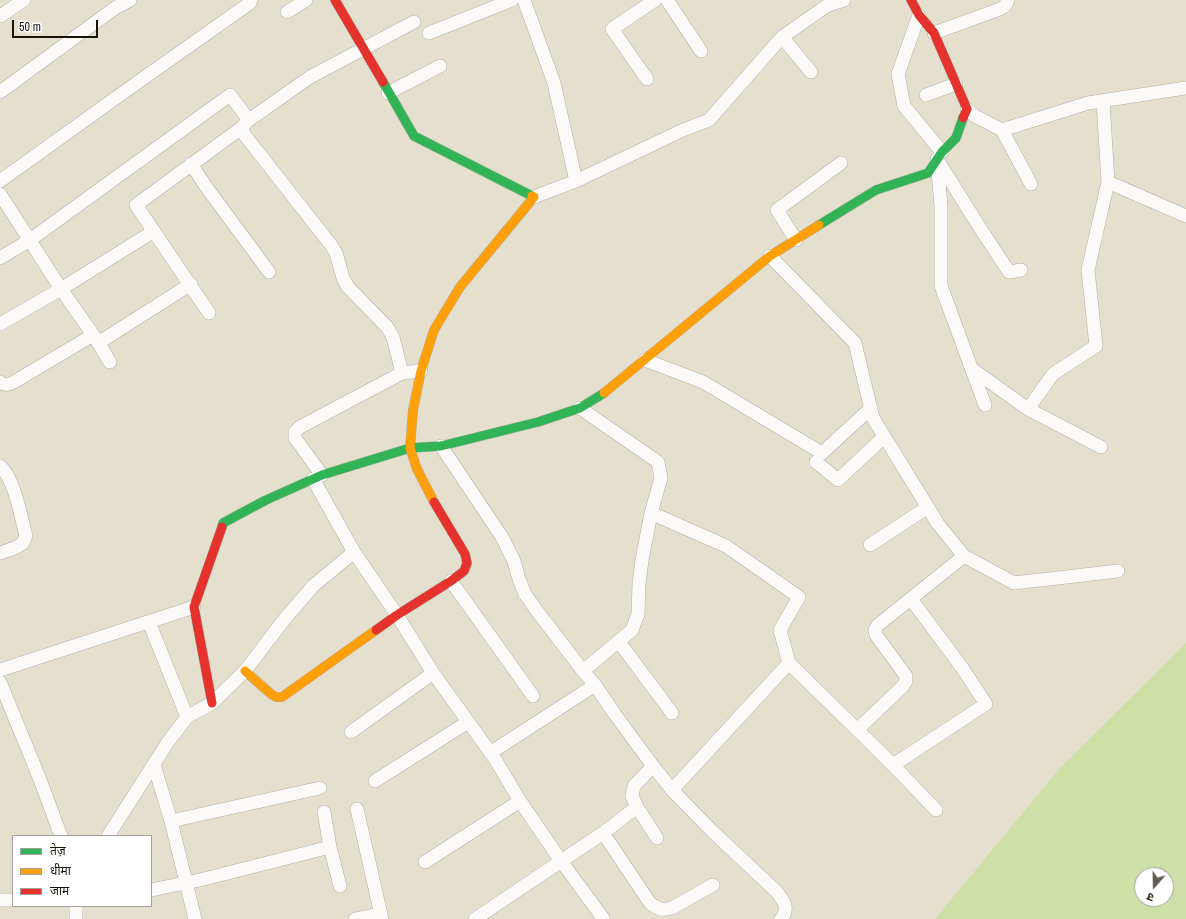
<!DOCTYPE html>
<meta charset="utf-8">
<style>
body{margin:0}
#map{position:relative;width:1186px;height:919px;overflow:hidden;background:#e5dfce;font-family:"Archivo Narrow","Noto Sans Devanagari",sans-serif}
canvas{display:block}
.legend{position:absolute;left:12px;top:835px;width:140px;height:72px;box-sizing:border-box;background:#fff;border:1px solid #a3a19d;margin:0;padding:5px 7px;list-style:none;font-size:12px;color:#181409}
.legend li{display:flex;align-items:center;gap:8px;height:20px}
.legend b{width:20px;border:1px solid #a3a19d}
.north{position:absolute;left:1134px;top:867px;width:40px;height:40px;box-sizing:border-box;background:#fff;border:1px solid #a3a19d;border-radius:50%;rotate:200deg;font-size:11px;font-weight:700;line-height:16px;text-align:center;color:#181409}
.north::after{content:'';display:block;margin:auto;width:14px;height:18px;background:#605b4e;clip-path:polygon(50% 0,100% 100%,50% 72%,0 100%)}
.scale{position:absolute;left:12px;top:20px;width:86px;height:18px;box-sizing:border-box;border:2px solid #181409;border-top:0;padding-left:5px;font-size:12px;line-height:14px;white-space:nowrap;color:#181409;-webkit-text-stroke:3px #fff;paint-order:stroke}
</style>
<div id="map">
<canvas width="1186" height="919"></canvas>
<ul class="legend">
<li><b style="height:5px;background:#30b455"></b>तेज़</li>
<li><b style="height:5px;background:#ff9f0a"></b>धीमा</li>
<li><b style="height:5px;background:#e5322d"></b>जाम</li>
</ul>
<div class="north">उ</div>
<div class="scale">50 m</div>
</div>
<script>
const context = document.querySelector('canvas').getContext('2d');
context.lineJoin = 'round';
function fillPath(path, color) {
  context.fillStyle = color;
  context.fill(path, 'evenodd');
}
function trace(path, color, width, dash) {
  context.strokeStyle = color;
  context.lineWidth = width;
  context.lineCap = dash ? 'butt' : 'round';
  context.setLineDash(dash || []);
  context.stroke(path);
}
fillPath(new Path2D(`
 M1186,643v276h-251l124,-150zM1142,875h24v24h-24z`), '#cee0a7');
const street = new Path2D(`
 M524,0l30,83 22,98
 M667,0l34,51
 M287,12l19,-12
 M919,15l-21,59 6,32 38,46
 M0,16l24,-16
 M429,33l83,-33
 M934,33l66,-24 5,-3 3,-6
 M782,37l29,35
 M647,79l-35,-50 43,-29
 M0,92l115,-84 15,-8
 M388,93l52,-27
 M926,95l30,-11
 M967,109l8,7 27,14 86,-27 98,-15
 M240,129l91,116 5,8 7,25 5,9 39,40 6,10 9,36
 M1002,130l29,54
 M937,159l4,47v80l44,119
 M938,161l44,70 27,41 12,-2
 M191,164l16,24 62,84
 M0,181l138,-99 112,-79 1,-3
 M1108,182l78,34
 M0,194l61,95 35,50 14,23
 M534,197l42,-16 107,-51 26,-10 73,-83 46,-32 16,-5
 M796,240l-19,-30 64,-47
 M770,256l85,87 18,75 65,106 26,32 50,27 104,-12
 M0,258l30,-18 200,-145 19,25
 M209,313l-73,-108 104,-76 9,-9 61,-43 104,-55
 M0,324l61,-35 93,-58
 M98,343l93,-59
 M645,360l58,22 119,71 49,-45
 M972,369l56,40 73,38
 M0,382c5,4 9,3 14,0l79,-47
 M580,408l78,54 3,16 -10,35 -9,47 -3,24 -1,30 -6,16 -49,41
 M1028,409l25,-35 43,-28 -8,-76 20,-88 -5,-81
 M441,446l61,91 12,24 5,18 6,15 12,17 46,60 12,14 19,28 39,53 19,24 40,41 65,61c6,8 13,17 4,27
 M816,462l22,18 46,-43
 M0,466c14,11 21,51 26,70l-3,7 -8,5 -15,5
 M322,475l-27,-37v-6l5,-5 102,-54 19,-2
 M313,479l41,73 43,63 36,58 62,86 25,42 41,60 42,57 -1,1
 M651,513l75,33 73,51 -19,33 9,33 -117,127
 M870,545l58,-38
 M451,581l82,115
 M149,622l38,95
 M619,642l53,71
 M789,663l104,102 43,45
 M0,670l194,-63
 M0,682l39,95 22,59
 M857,730l46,-44 3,-5v-5l-30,-41 -1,-5 3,-5 86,-69
 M351,732l82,-59
 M490,753l105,-68
 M154,765l17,56 24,98
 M893,765l93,-61 -23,-35 -52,-70
 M653,766l-19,20 -2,10 5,11 20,31
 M375,781l93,-59
 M357,809l25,110
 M324,812l6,35 10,39
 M171,821l149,-33
 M603,833l47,70c8,6 11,8 22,5l41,-23
 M108,836l60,-94 19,-25 25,-14 33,-32 38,-50 30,-35 41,-34
 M425,862l95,-61
 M151,890l49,-10 130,-33
 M0,900h13
 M76,906v13
 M355,919l25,-5
 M475,919l128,-86 34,-26`);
const fast = new Path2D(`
 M383,82l31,54 118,60
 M819,225l57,-35 52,-17 14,-21 14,-14 7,-20
 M222,527l1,-4 43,-23 56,-25 88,-27 31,-2 97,-24 42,-14 24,-15`);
const slow = new Path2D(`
 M604,393l166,-137 49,-31
 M434,502l-17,-33 -7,-21 3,-38 8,-39 13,-41 26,-43 74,-90 -2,-1
 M245,671l26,23 5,3h6l94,-67`);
const jam = new Path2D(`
 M335,0l48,82
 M911,0l8,15 15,18 33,76 -4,9
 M376,630l21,-15 54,-34 13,-10 3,-8 -2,-9 -31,-52
 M212,703l-18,-96 28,-80`);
trace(street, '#b2aea0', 14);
trace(fast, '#b2aea0', 10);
trace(slow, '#b2aea0', 10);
trace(jam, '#b2aea0', 10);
trace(street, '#fbfaf8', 13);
trace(fast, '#30b455', 9);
trace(slow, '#ff9f0a', 9);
trace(jam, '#e5322d', 9);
</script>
